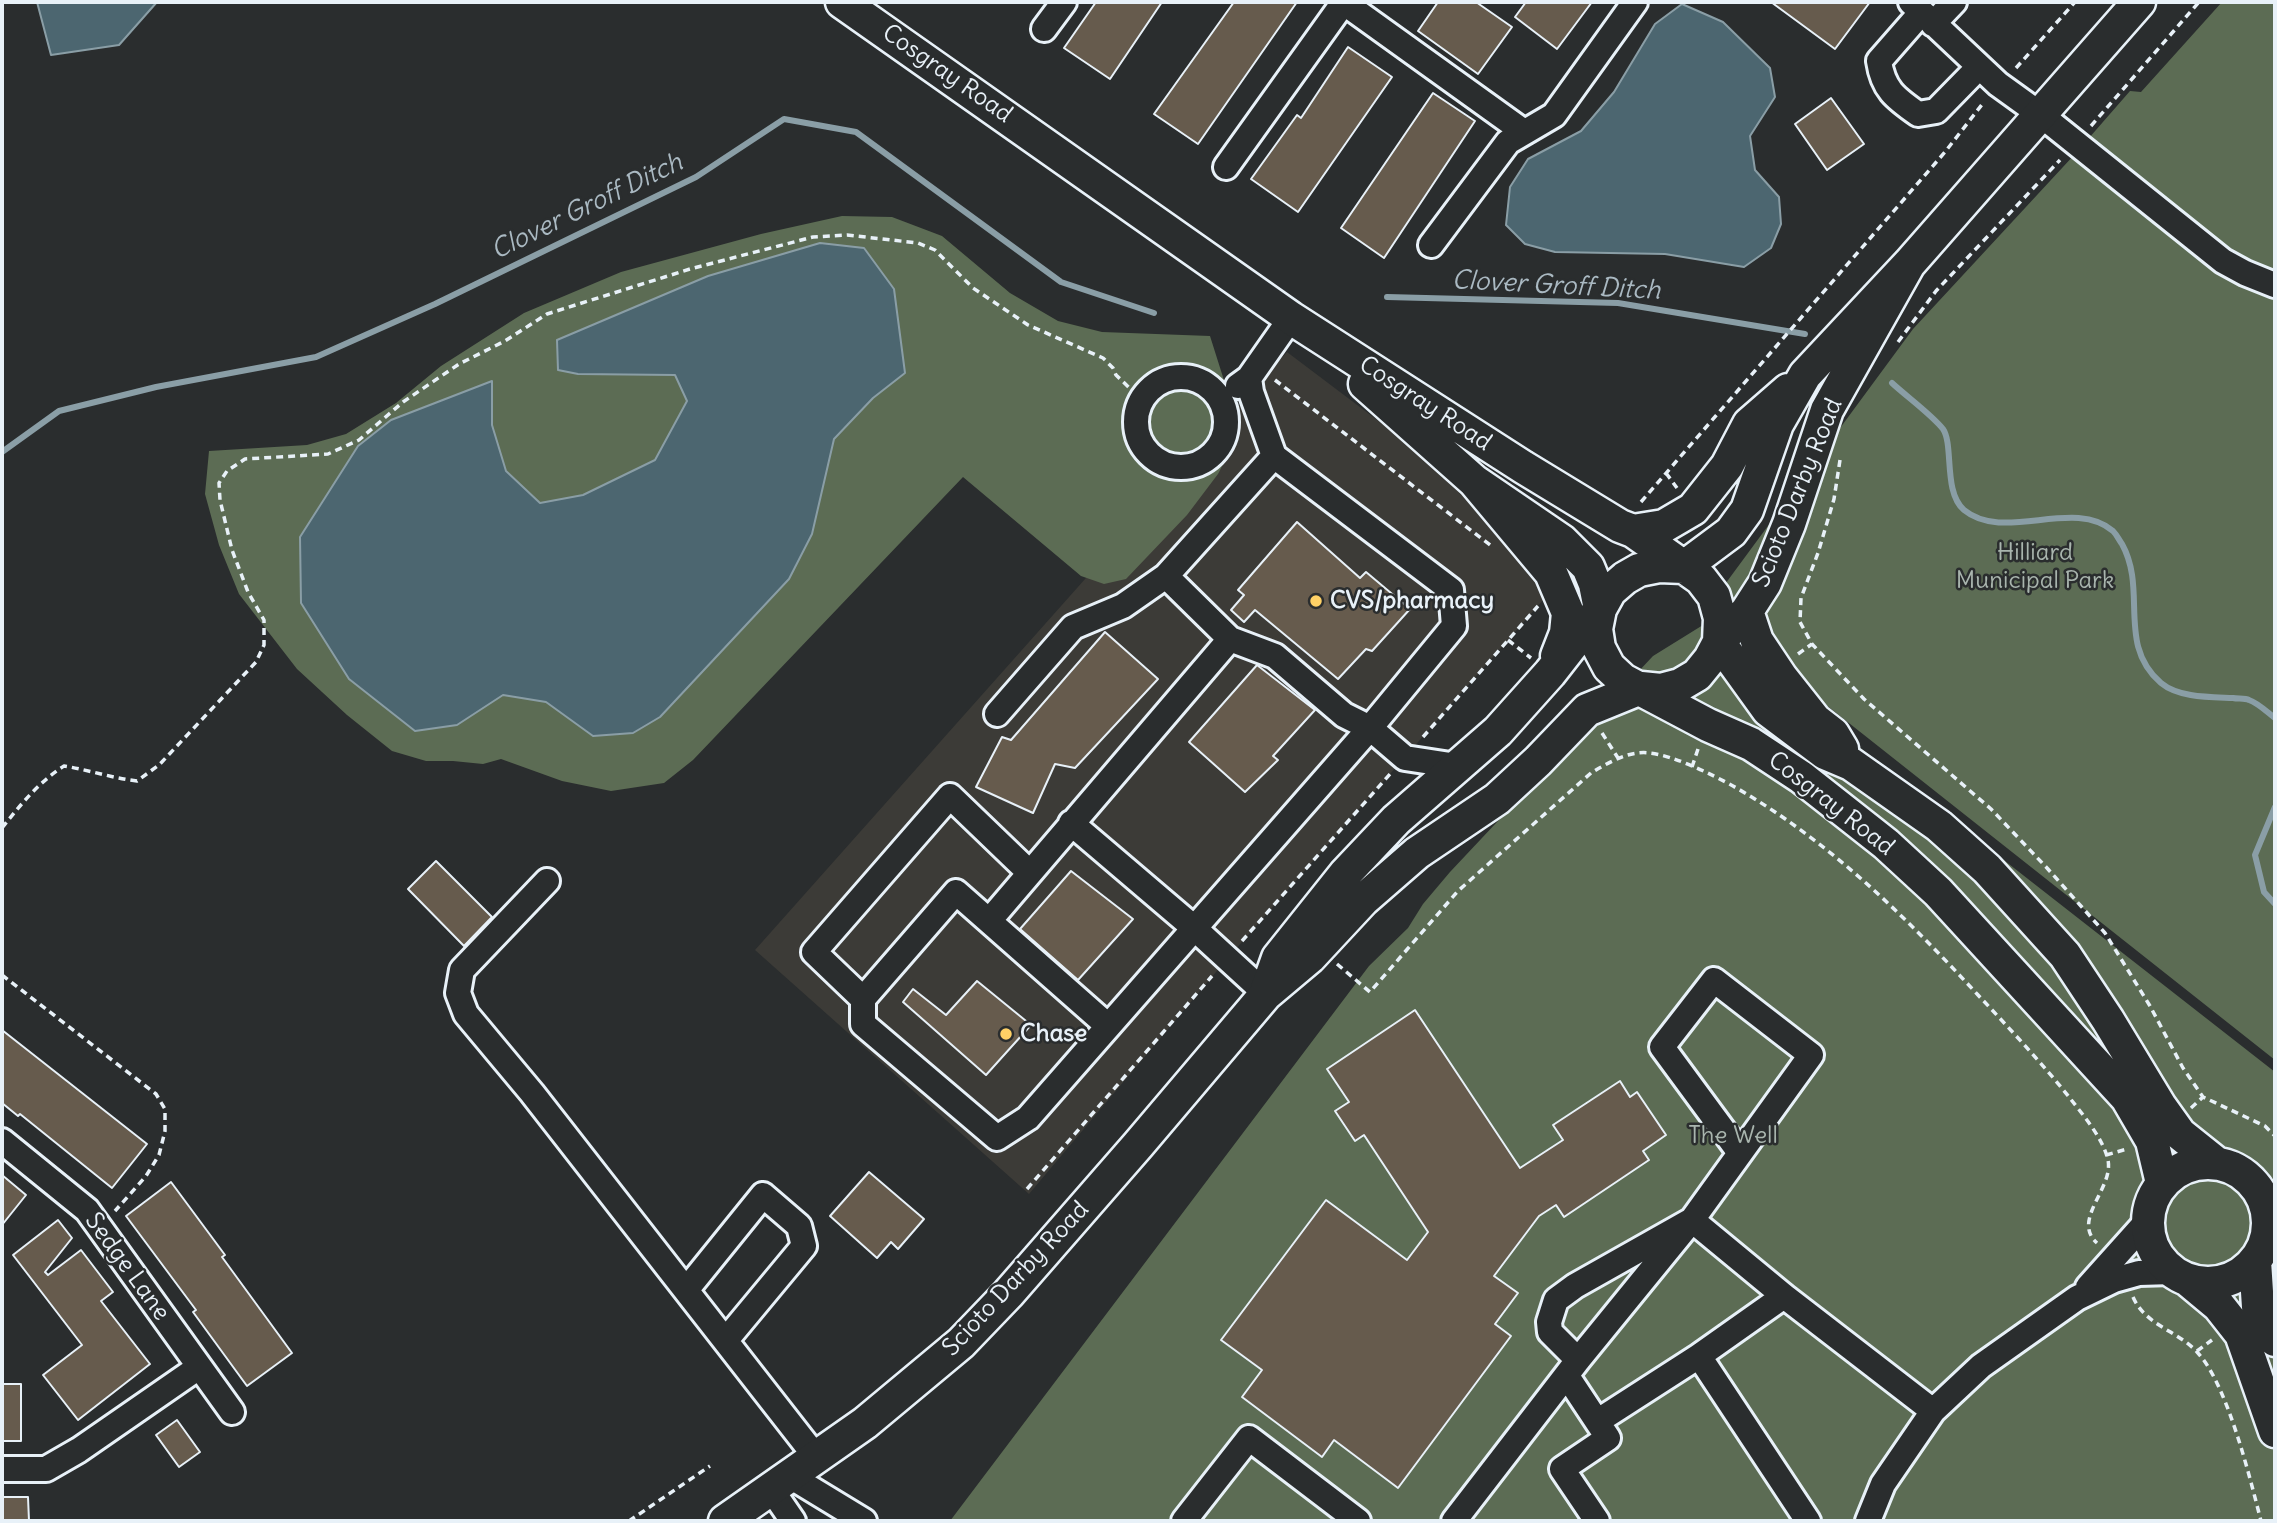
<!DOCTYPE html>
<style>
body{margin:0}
#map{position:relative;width:2277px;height:1523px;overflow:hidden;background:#2a2d2e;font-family:Delius,sans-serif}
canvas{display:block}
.frame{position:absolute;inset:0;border:4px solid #e8f1f8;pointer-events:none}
</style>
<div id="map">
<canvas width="2277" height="1523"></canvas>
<div class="frame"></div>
</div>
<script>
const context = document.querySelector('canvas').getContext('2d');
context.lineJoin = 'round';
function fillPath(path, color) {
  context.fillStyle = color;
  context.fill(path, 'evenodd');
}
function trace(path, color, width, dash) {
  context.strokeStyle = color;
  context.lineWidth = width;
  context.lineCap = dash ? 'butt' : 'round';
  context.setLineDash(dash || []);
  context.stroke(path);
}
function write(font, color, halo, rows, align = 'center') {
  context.font = font + ' Delius,sans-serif';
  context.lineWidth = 5;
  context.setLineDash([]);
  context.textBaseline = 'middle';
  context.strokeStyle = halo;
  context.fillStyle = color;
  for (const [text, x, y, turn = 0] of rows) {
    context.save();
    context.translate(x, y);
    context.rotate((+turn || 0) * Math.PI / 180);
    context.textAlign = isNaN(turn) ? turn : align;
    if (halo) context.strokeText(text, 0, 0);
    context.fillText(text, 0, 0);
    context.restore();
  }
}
fillPath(new Path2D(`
 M1287,352l257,194v53l-317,360 -198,235 -274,-244z`), '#3c3b37');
fillPath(new Path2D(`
 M2222,2h53v1058l-569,-450 207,-281 162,-175 55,-63 11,1z
 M842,216l50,1 50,19 68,57 48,28 44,11 108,4 24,76 3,25 -19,37 -31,41 -61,64 -22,5 -23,-8 -118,-99 -270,283 -29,23 -53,8 -49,-10 -61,-22 -18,5 -30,-3h-27l-34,-10 -45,-36 -50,-46 -58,-75 -20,-49 -14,-51 4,-43 98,-6 39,-11 50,-31 45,-37 83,-53 97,-41 140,-38z
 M1703,625l572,447v449h-1325l419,-555 39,-38 15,-24 27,-32 203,-216z`), '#5c6c54');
const water = new Path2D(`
 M37,2h120l-38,43 -68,10z
 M1682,4l41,18 47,46 5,29 -25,39 5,34 24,27 2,27 -10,24 -27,19 -79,-13 -110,-2 -30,-8 -19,-19 4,-38 18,-28 53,-28 33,-39 41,-68z
 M820,243l44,5 30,41 11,84 -32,25 -39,41 -22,95 -23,45 -129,138 -27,16 -40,3 -47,-34 -43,-7 -46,30 -42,6 -66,-52 -48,-76 -1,-66 58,-91 33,-26 101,-39v44l14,46 34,32 43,-8 72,-35 32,-59 -12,-26 -97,-1 -20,-4 -1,-30 151,-64z`);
fillPath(water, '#4c6670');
trace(water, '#8a9ea6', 2);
trace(new Path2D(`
 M1387,297l231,6 187,31
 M1892,383c14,13 40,32 51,46 11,16 0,63 21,81 40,33 110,-13 149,21 4,4 6,9 9,13 26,47 -6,100 39,139 18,15 50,14 72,15 5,1 12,0 16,2 9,3 18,12 26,18
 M2,452l57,-41 97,-24 160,-30 119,-53 261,-127 88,-58 72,13 205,150 93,31
 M2275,807l-20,48 9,37 11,12`), '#8a9ea6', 6);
const building = new Path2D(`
 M1096,2h66l-52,77 -46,-31z
 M1234,2h63l-99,142 -44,-30z
 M1438,2h38l36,25 -34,47 -60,-43z
 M1526,2h66l-35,47 -42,-32z
 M1771,2h99l-35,47z
 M1348,47l44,30 -94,135 -47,-33 46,-64 4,3z
 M1433,93l42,28 -91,137 -43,-30z
 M1831,98l33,46 -37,26 -32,-46z
 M1297,522l63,56 6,-6 44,37 -38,42 -6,-2 -28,30 -83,-69 -11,12 -13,-12 13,-15 -6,-5z
 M1105,632l53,47 -83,89 -20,-4 -22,49 -57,-26 26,-50 9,3z
 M1257,665l58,45 -42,46 5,4 -33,32 -56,-50z
 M436,861l56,56 -28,29 -56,-57z
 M1071,871l62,48 -55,61 -58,-51z
 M977,981l54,44 -45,50 -83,-73 10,-13 33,26z
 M1415,1010l105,158 43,-28 -10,-15 67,-44 10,16 7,-5 29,43 -23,16 6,9 -85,57 -8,-12 -17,11 -45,60 24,17 -23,31 16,12 -113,152 -64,-48 -12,17 -80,-60 20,-27 -41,-30 105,-140 81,60 21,-28 -64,-97 -9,6 -20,-30 14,-9 -22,-33z
 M2,1030l145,114 -35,44 -92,-74 -2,2 -16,-13z
 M869,1172l55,47 -26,30 -7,-7 -14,16 -47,-42z
 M2,1175l24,20 -24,30z
 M171,1182l54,73 -3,2 70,96 -45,33 -54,-74 3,-2 -70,-94z
 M58,1220l14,18 -27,34 3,3 33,-25 32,42 -12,9 49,63 -72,56 -35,-45 39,-30 -69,-90z
 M2,1384h19v57h-19z
 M177,1420l23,32 -21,15 -23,-32z
 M2,1497h26l1,24h-27z`);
fillPath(building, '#665b4d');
trace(building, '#e8f1f8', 2);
const minor = new Path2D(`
 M1343,2l181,130
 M1911,2l87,82 43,31 182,146 22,12 30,12
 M1921,13l-42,48c4,28 16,37 39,53l18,-3 43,-44
 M1933,24l21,-22
 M1044,29l20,-27
 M1226,167l118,-165
 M1431,245l77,-103 46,-27 81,-113
 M1136 422a45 45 0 1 1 90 0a45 45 0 1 1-90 0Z
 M1238,386l11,-8 42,-60
 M1166,576l64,63 45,17 69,59 26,13 35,30 52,8
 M1230,639l-200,234 -80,-77 -136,156 49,47v25l134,114 31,-20 342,-390 84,-102 -3,-36 -177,-134 -23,-64 -2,-14
 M997,714l76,-87 50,-21 43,-30 108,-120
 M1071,823l122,104 73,67
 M547,881l-85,89 -4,23 8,21 66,79 284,364
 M989,921l41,-48
 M863,999l93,-107 152,134
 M2,1141l85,69 145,202
 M2088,1287l60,-67
 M687,1289l76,-94 36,31 5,20 -78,94
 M1699,1356l109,165
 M1578,1360l-28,-28 -1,-10 7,-22 19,-14 117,-66 92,76 149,115
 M1567,1376l41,62 -46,31 35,52
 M1598,1421l101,-65 85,-60
 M2,1469h44l33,-19 120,-83
 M790,1476l74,45
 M771,1489l22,32
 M1184,1521l65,-83 109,83
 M1454,1521l124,-161 114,-140 119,-165 -97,-75 -52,67 78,106
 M1868,1521l15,-37 50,-73 48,-45 96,-68 37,-18 25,-7 33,-1`);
const major = new Path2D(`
 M842,2l449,316 232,149 97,59 13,5 68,48 13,17 6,22 -1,24 49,68 57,43 26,11 88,62 48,43 78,86 43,65 52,86 20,28 35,28
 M1365,384l109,97 77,92 17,40 -2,20 -9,23
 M1474,481l88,60 26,26 7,17 5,25 -4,20 3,19 10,19 14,13 85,45 43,19 50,33 85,67 52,48 189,206 25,43 10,42
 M1633,531l31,-5 29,-17 34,-43 22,-42 39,-34
 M1747,611l10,30 24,36 34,43 18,14 9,15
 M1267,989l11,-31 67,-84 51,-54 102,-89 52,-58 50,-64 10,-18 15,-13 14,-8 20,-4 25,1 47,-35 16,-22 30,-86 28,-49 104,-111 230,-262
 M2148 1223a60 60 0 1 1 120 0a60 60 0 1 1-120 0Z
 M2255,1261l3,46 17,33
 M2189,1281l30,25 22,28 34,97
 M725,1521l140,-98 96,-80 47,-49 130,-149 128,-151 44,-37 53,-57 54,-47 80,-54 41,-38 49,-51 54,-22 20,2 19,-5 17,-10 13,-16 9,-17 28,-31 18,-28 24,-59 38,-114 82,-146`);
trace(minor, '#e8f1f8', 30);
trace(major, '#e8f1f8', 37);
trace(new Path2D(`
 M2016,68l59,-66
 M2091,126l108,-124
 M1898,342l38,-51 124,-131
 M1275,380l219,168
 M1840,460l-6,39 -16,54 -17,45 -1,24 12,22 52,55 127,110 56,59 58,65 45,73 33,62 20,29 62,29 10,10
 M1666,473l11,15
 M1641,502l304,-350 39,-50
 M1508,640l23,18
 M1798,654l14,-10
 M1602,733l16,25
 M1423,737l115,-131
 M1692,767l6,-18
 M2,828c19,-24 37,-46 62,-62 25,4 48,12 73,15l22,-16 97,-103 8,-17v-25l-16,-28 -16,-42 -12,-50 -1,-17 8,-12 18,-12 83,-5 31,-14 44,-38 56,-38 46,-23 42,-27 143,-45 123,-32 34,-2 71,8 17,7 38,38 55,37 75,33 10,10 3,7 26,25
 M1242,941l148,-167
 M1337,964l33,28 88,-101 133,-118c17,-10 38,-23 59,-20 25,3 61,21 83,33 95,54 171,129 245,209 31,33 63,67 91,102 14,18 34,41 39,63 6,28 -37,60 -11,83
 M2,975l154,119 9,15v22l-6,24 -13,21 -31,35
 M2191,1108l12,-11
 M2106,1155l21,-6
 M1027,1189l185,-213
 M2133,1297c12,28 45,34 64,55 30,31 53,126 64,169
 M2197,1351l15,-11
 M629,1521l81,-55`), '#e8f1f8', 3.5, [7, 5]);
trace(minor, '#2a2d2e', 24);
trace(major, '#2a2d2e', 32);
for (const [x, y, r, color] of [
 [1316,601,7,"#ffd166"],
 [1006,1034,7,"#ffd166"]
]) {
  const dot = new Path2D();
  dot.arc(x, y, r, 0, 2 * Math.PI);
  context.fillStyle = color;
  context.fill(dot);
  trace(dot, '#2a2d2e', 2.5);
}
write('24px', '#e8f1f8', '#2a2d2e', [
 ["Cosgray Road",947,74,35],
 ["Cosgray Road",1425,404,33],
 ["Scioto Darby Road",1798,493,-68],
 ["Cosgray Road",1831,804,38],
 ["Sedge Lane",127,1267,54],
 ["Scioto Darby Road",1016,1279,-47]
]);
write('24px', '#a9b5ae', '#2a2d2e', [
 ["Hilliard",2035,553],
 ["Municipal Park",2035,581],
 ["The Well",1733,1136]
]);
write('bold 24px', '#e8f1f8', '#2a2d2e', [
 ["CVS/pharmacy",1330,601],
 ["Chase",1020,1034]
], 'left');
write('italic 26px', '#aab9c2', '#2a2d2e', [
 ["Clover Groff Ditch",587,207,-26],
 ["Clover Groff Ditch",1556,286,3]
]);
</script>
